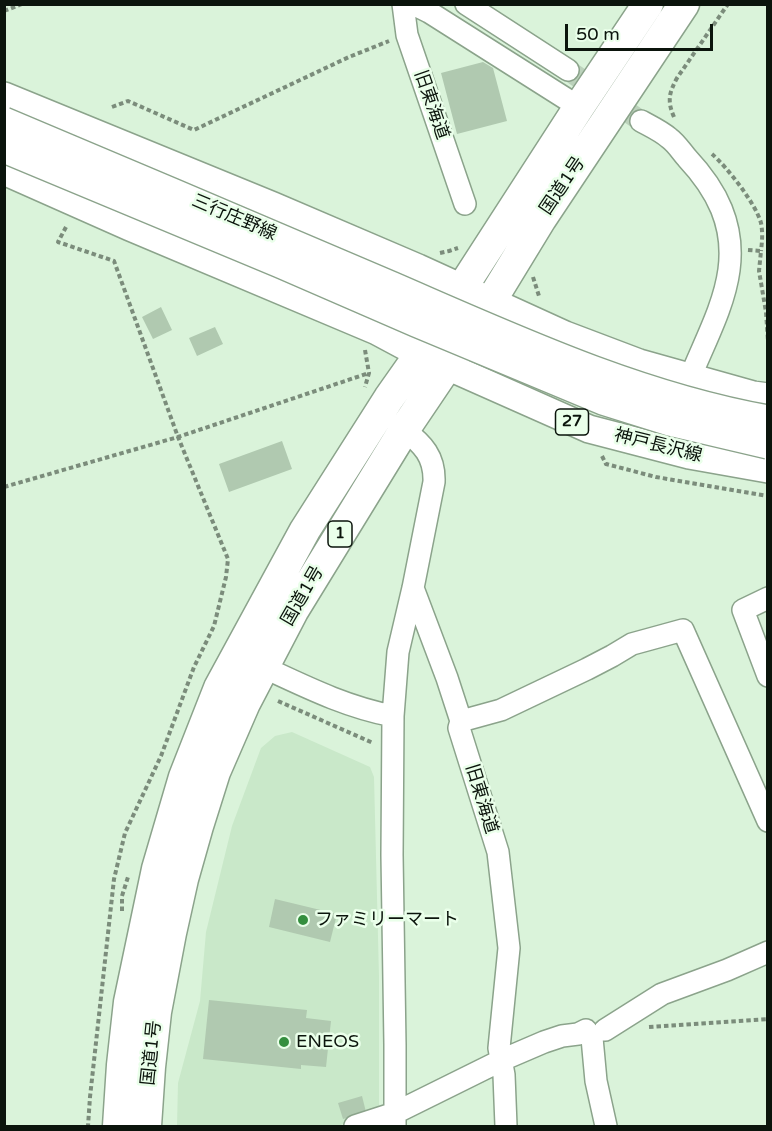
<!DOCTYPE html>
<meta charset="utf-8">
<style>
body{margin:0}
#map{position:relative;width:772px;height:1131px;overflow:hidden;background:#daf3da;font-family:"Varela Round",sans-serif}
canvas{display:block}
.frame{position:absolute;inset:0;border:6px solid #0b140c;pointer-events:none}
.scale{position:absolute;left:565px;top:24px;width:148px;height:27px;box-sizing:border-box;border:3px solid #0b140c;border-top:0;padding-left:8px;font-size:18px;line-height:21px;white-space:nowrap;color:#0b140c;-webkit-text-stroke:4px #eaffea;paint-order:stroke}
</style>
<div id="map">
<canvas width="772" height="1131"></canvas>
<div class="frame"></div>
<div class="scale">50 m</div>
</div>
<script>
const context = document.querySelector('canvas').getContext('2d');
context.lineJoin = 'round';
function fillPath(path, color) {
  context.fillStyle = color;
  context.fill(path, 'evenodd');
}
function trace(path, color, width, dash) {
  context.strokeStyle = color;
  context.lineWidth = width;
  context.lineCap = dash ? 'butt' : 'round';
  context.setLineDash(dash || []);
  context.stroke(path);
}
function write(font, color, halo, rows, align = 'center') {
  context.font = font + ' "Varela Round","Noto Sans JP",sans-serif';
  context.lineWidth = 5;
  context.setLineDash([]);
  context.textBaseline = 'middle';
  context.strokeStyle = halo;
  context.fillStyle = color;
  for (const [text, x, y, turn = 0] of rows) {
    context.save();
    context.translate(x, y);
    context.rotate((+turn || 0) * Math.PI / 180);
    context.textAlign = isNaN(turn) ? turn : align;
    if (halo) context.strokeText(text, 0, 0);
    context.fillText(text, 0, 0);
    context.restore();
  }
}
fillPath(new Path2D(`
 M292,732l78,35 4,10 5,200v129l-8,10 -34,10h-160l1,-43 22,-82 6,-69 26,-106 29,-78 14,-12z`), '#c9e8c9');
fillPath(new Path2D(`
 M483,62l10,6 14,53 -50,13 -16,-61z
 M161,307l11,23 -19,9 -11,-22z
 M215,327l8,17 -26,12 -8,-18z
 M282,441l10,28 -63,23 -10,-28z
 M275,899l62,15 -7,28 -61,-15z
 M209,1000l98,10 -1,8 25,3 -5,46 -25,-2v4l-98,-10z
 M362,1096l4,16 -23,7 -5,-16z`), '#b0c9b0');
trace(new Path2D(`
 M568,70l73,51`), '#bbd2bb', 21, [21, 10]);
const minor = new Path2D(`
 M403,4l4,31 58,169
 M413,4l16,8 150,95
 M466,4l102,66
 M641,121c9,5 20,10 28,17 7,5 12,13 18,20 30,32 48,67 42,112 -5,37 -25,73 -39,108
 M413,588l34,90 14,43 -2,7 39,124 11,96 -10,100 5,27 2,51
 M768,598l-25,12 25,66
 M263,667c43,20 83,40 130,49
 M461,721l40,-11 86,-41 25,-13 20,-12 51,-14 85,191
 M605,1030l57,-36 65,-24 41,-18
 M355,1126l40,-13 107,-53 42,-18 18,-6 16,-2 8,-4 6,8 4,43 10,45
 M395,1126v-81l-3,-190 1,-139 5,-64 15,-64 21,-106c1,-25 -11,-38 -30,-52`);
const major = new Path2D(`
 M4,96l269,110 145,62 147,67 74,28 114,32 15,2
 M4,171l126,56 247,104 43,23 169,75 100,26 79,14`);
const highway = new Path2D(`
 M118,1126l4,-61 7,-63 28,-133 27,-92 35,-89 86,-158 84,-132 31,-44 42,-66 117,-181 69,-103
 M146,1126l4,-59 6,-55 15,-79 12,-54 15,-53 17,-54 30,-69 48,-92 111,-181 87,-129 50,-82 143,-215`);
trace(minor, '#8ba38b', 24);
trace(major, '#8ba38b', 30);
trace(highway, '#8ba38b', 33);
trace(new Path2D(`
 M4,11l18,-7
 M112,107l16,-6 66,29 155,-73 40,-16
 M674,117c-7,-16 -5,-24 3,-39l51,-74
 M712,154c15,13 44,50 49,69 2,10 1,19 0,28
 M66,227l-8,15 56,19 64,176 50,122 -2,18 -12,49 -20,41 -33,89 -36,77 -11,46 -24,218 -2,29
 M748,250l13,1 -2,20 7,41 2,29
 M440,253l9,-2 9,-3
 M533,277l6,19
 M365,350l4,23 -4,14
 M602,456l4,8 50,13 112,19
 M4,487l174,-50 191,-64
 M278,701l95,42
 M122,911v-15l6,-19
 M649,1027l119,-8`), '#7b8c7b', 4, [4.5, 3]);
trace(minor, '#fff', 21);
trace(major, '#fff', 27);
trace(highway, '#fff', 30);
const majorBridge = new Path2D(`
 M4,121c130,55 259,109 389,165 120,52 245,110 375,133
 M4,149l276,115 136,59 187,78 67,21 98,23`);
trace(majorBridge, '#8ba38b', 30, []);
trace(majorBridge, '#fff', 27);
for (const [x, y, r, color] of [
 [303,920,6,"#348e3e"],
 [284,1042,6,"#348e3e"]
]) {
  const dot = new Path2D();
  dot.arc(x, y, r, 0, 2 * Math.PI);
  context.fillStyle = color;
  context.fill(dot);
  trace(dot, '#eaffea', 2);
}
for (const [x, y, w] of [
 [572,422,33],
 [340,534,24]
]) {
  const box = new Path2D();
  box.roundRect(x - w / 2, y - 13, w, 26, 4.5);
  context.fillStyle = '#eaffea';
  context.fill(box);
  trace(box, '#0b140c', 1.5);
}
write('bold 16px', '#0b140c', null, [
 ["27",572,422],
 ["1",340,534]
]);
write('18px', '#0b140c', '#eaffea', [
 ["旧東海道",431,105,71],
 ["国道1号",563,186,-56],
 ["三行庄野線",234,218,23],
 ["神戸長沢線",658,446,14],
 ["国道1号",303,596,-60],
 ["旧東海道",481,799,73],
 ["国道1号",152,1053,-84]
]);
write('18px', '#0b140c', '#eaffea', [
 ["ファミリーマート",315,920],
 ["ENEOS",296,1042]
], 'left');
</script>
